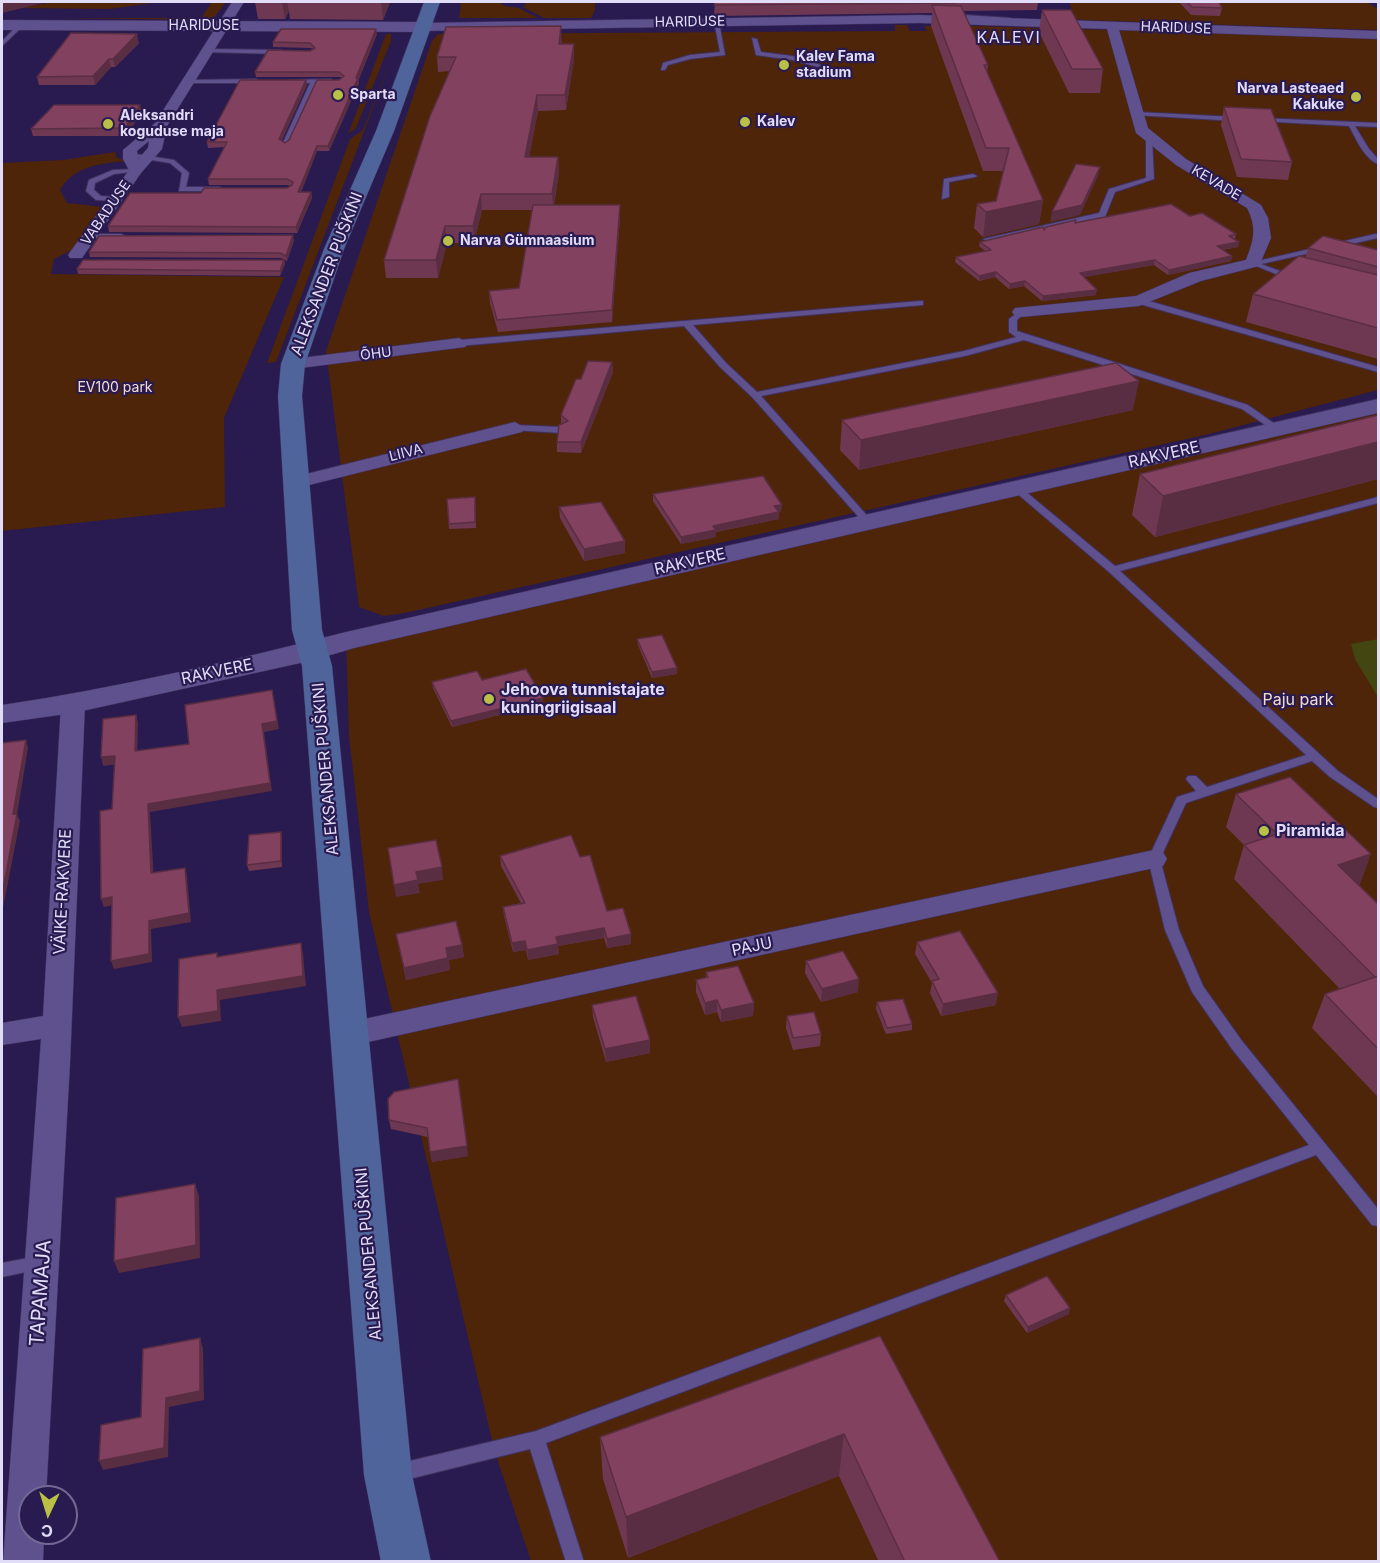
<!DOCTYPE html>
<meta charset="utf-8">
<style>
body{margin:0}
#map{position:relative;width:1380px;height:1563px;overflow:hidden;background:#291a50;font-family:Inter,sans-serif}
canvas{display:block}
.frame{position:absolute;inset:0;border:3px solid #e1ddf9;pointer-events:none}
.north{position:absolute;left:18px;top:1485px;width:60px;height:60px;box-sizing:border-box;background:#291a50;border:2px solid #736894;border-radius:50%;rotate:184deg;font-size:16px;font-weight:700;line-height:24px;text-align:center;color:#e1ddf9}
.north::after{content:'';display:block;margin:auto;width:21px;height:27px;background:#bac045;clip-path:polygon(50% 0,100% 100%,50% 72%,0 100%)}
</style>
<div id="map">
<canvas width="1380" height="1563"></canvas>
<div class="frame"></div>
<div class="north">С</div>
</div>
<script>
const context = document.querySelector('canvas').getContext('2d');
context.lineJoin = 'round';
function fillPath(path, color) {
  context.fillStyle = color;
  context.fill(path, 'evenodd');
}
function trace(path, color, width, dash) {
  context.strokeStyle = color;
  context.lineWidth = width;
  context.lineCap = dash ? 'butt' : 'round';
  context.setLineDash(dash || []);
  context.stroke(path);
}
function write(font, color, halo, rows, align = 'center') {
  context.font = font + ' Inter,sans-serif';
  context.lineWidth = 4.5;
  context.setLineDash([]);
  context.textBaseline = 'middle';
  context.strokeStyle = halo;
  context.fillStyle = color;
  for (const [text, x, y, turn = 0] of rows) {
    context.save();
    context.translate(x, y);
    context.rotate((+turn || 0) * Math.PI / 180);
    context.textAlign = isNaN(turn) ? turn : align;
    if (halo) context.strokeText(text, 0, 0);
    context.fillText(text, 0, 0);
    context.restore();
  }
}
fillPath(new Path2D(`
 M52,2h107l-49,7 -88,-1z
 M212,2h14l-14,18 -155,-2h144z
 M461,2h43l-3,1 3,3 15,2 19,10h-79z
 M524,2h71v8l-4,8h-47l-21,-11 3,-3z
 M1070,2h296l12,7v21l-296,-10 -9,-2z
 M895,25h12l3,6h17l-3,-5h49l405,12v352l-169,44 -804,179 -21,3 -25,-9 -33,-256 106,-310 6,-7 457,-3z
 M386,34h5v7l-35,87 -8,6z
 M394,53l-118,309 -9,1 83,-224 13,-9z
 M115,152l2,6 11,3c-26,2 -55,5 -68,29l7,13 35,4 -30,43 -18,9 -3,15 233,3 -60,141 1,89 -223,24v-368l61,-3z
 M1378,403v1158h-847l-37,-112 -125,-537 -20,-176 -3,-95z`), '#4e2508');
fillPath(new Path2D(`
 M1378,639v58l-23,-38 -4,-15z`), '#434610');
const service = new Path2D(`
 M950,14l60,4 3,2 -3,2 -62,-5z
 M714,21l5,1 6,33 -35,4 -22,6 -3,5h-4l2,-7 27,-8 30,-3z
 M19,24l5,1 -22,21v-5z
 M752,38l5,1 4,13 31,4 29,9 -3,2 -26,-7 -36,-5z
 M208,49l73,1 3,2 -3,2 -75,-2z
 M188,80l68,-1 3,2 -3,2h-70l-1,-1z
 M289,80l42,-1 3,2 -3,2h-15l-28,62 -3,2 -3,-2 28,-62h-19l-3,-2z
 M1136,112l100,5 3,2 -3,2 -102,-6v-2z
 M1260,118l118,5v4l-23,-1 14,23 9,10v5c-14,-6 -22,-25 -29,-38l-91,-5v-2z
 M1149,135l3,2 2,42 -39,13 -10,25 -118,24 -4,-2 116,-26 10,-24 37,-11v-41z
 M129,153l45,7 15,13 -3,14h33l4,2 -4,2h-40l3,-18 -12,-10 -43,-7v-2z
 M138,169v2l-24,3 -19,9 -1,7 7,6 18,1v4l-23,-1 -10,-9 3,-11 24,-10z
 M973,174l4,2 -2,1 -26,5v15l-7,2 2,-20z
 M86,234h35l4,2 -4,2h-35z
 M1375,234h3v4l-117,26 35,13v4h-3l-44,-18z
 M1136,299h6l236,68v5l-242,-69z
 M920,301h3v4l-230,20 33,38 31,29 207,-41 52,-14 -7,-5v-13l12,-9 4,2 -8,8v11l231,74 34,24 -5,3 -3,-1 -32,-22 -218,-69 -59,16 -204,40 109,123 2,2 -5,3 -3,-1 -112,-126 -32,-30 -36,-41 -225,20 -4,-3 4,-3z
 M515,425l46,2 5,3 -5,3 -49,-3v-4z
 M1016,485l3,1 96,80 263,-69v6l-258,68 218,200 40,28v9l-4,-1 -44,-30 -18,-16 -126,42 -26,56 19,71 24,56 39,55 136,168v17l-6,-1 -56,-70 -770,288 38,119h-18l-36,-113 -133,33 -6,-3 -3,-6 3,-6 6,-3 139,-33 773,-286 -77,-96 -40,-57 -27,-62 -17,-71 29,-62 19,-6 -10,-12 2,-3h8l11,11 99,-32 -197,-183 -96,-82v-4z
 M39,1256l6,2 2,5 -2,5 -43,9v-14z`);
const minor = new Path2D(`
 M232,2h12l-77,124 -5,23 -21,24 -59,85h-12l-2,-3 61,-85 -6,-11v-9l32,-27zM149,141l-1,7 -10,11 -1,-8z
 M919,15l459,16v8l-259,-9 29,98 38,31 75,46 7,13 3,20 -12,28 -58,15 -62,25 -118,11 -6,-1 -3,-4 3,-4 121,-12 53,-23 57,-13c8,-20 11,-33 1,-52l-71,-43 -40,-32 -29,-104 -188,-6 -497,8 -6,-4 6,-4z
 M459,338l9,5 -3,4 -172,22 -9,-5 9,-5z
 M515,422l10,6 -3,4 -225,56 -7,-2 -3,-4 3,-4z
 M73,696l9,3 3,5 -15,359 -24,434h-16v36h14l-1,29h-40l38,-523 -39,6v-22l41,-7 18,-312 3,-5z
 M1154,850l9,2 4,7 -4,7 -813,180 -11,-4 -4,-8 4,-8 11,-4z`);
const tertiary = new Path2D(`
 M2,20l420,2 8,5 -8,5 -420,-2z
 M1378,399v14l-1024,235 -40,12 -241,53 -71,10v-18c116,-17 230,-44 344,-73z`);
const secondary = new Path2D(`
 M424,2h16l-46,129 -50,118 -39,115 -3,32 20,234 10,36 80,809 19,87h-50l-17,-87 -62,-809 -10,-36 -14,-234 3,-32 43,-115 52,-118z`);
trace(service, '#41315f', 2);
trace(minor, '#41315f', 1);
trace(tertiary, '#41315f', 1);
trace(secondary, '#41315f', 1);
fillPath(service, '#5e518d');
fillPath(minor, '#5e518d');
fillPath(tertiary, '#5e518d');
fillPath(secondary, '#4f649b');
fillPath(new Path2D(`
 M255,2h135l-7,18 -93,-1 -1,-8 -4,8h-27z
 M715,2h323l-1,8 -74,1 25,54 -1,7 56,128 -4,24 -56,13 -9,-9 3,-24 19,-3 8,-30h-21l-52,-145 1,-13 -218,3z
 M1179,2h40l3,6 -2,8 -29,-1z
 M1042,10l61,59 -3,24h-31l-30,-61z
 M377,34l-18,45v4l-30,68h-12l-16,41h10l1,6 -15,35 -188,-1 -1,-6 93,-33 86,-5 3,-2 -2,-1h-79l-1,-6 16,-32 -16,1 -1,-6 100,-57 -25,55 3,3 4,-3 50,-60 3,-2 -2,-1h-84l-1,-5 58,-23 -2,-1 -38,-1v-5z
 M562,41v3h12v15l-8,51 -28,1 -9,46h29l1,16 -5,32 66,12 -8,105 -114,10 -8,-29 -1,-12 30,-3 13,-78h-50l-8,33h-27l-9,35h-52l-2,-18 65,-189 -11,1 -1,-15z
 M139,43l-24,24h-4l-16,18h-56l-2,-8z
 M1224,107l68,55 -4,18 -51,-3 -16,-52z
 M142,112l-16,24h-93l-2,-7z
 M1190,216l46,18 -1,5 4,3 -1,5 -16,3 10,6 -1,5 -63,14 -14,-10 -70,12 12,18 -54,6 -18,-15 -15,3 -14,-12 -16,4 -24,-19 1,-5 29,-6 -6,-5 1,-4 64,-12 32,-10v3z
 M294,240l-7,21 -6,-3 -191,-1 -1,-5z
 M1308,248l70,2v109l-132,-37 7,-28 52,-36z
 M284,260l1,4 -5,12 -202,-2 -1,-5z
 M612,362l1,10 -32,81 -24,-1v-10l4,-18v-9l20,-36z
 M1133,410l-274,60 -19,-20 2,-30z
 M1378,415v64l-223,58 -23,-22 8,-41z
 M653,494l128,18h-2v7l-63,13v5l-35,7 -28,-43z
 M475,497l1,31 -27,1 -2,-30z
 M559,507l66,34v12l-41,8 -24,-43z
 M637,639l40,29v6l-25,4 -14,-33z
 M482,680l61,18v6l-91,23 -19,-39 -1,-6z
 M1236,794l124,92 18,18v193l-66,-69 13,-34 15,-5 -106,-110 10,-34 -18,-18z
 M282,838v29l-33,4 -2,-6z
 M500,856l80,1 27,54 24,33 -24,4 -3,-10 -46,8 1,8 -31,6 -2,-10 -13,2 -9,-36 -1,-9 18,-4 -20,-37z
 M396,934l66,11 2,12 -15,3 1,10 -44,10z
 M917,942l79,63 -55,11 -11,-23 2,-10 -17,-29z
 M806,961l52,31 -37,10 -16,-29z
 M706,972l48,31 -1,13 -32,6 -4,-10 -12,3 -9,-23v-12l10,-2z
 M877,1002l35,22v6l-26,4 -10,-25z
 M592,1005l58,35v13l-44,9 -13,-45z
 M787,1016l34,18 -1,12 -27,4 -7,-22z
 M388,1099l80,57 -36,6 -4,-25 -37,-8 -2,-9z
 M1006,1295l63,19 -42,19 -23,-32z
 M880,1336l120,226h-121l-40,-86 -211,82 -25,-79 -3,-42z`), '#6f3852');
fillPath(new Path2D(`
 M2,2h46l-46,11z
 M282,2h5l2,9 -4,8z
 M381,2h9l-7,18z
 M561,26l1,15 -3,18v-15z
 M376,29l1,5 -18,45v4l-30,68 -1,-5z
 M137,34l2,9 -24,24 -2,-8z
 M574,44v15l-8,51 -1,-15z
 M109,59l2,8 -16,18 -2,-9z
 M306,80l1,5 -27,59 -1,-5z
 M537,95l1,16 -12,62 -1,-16z
 M140,105l2,7 -16,24 -1,-8z
 M317,146v5l-18,47 -1,-6z
 M558,157l1,16 -6,37 -1,-16z
 M1100,167l-2,9 -18,39 -30,7 2,-10z
 M311,192l1,6 -15,35 -1,-6z
 M481,194l1,16 -8,33 -1,-17z
 M1043,200l-4,24 -56,13 3,-25z
 M620,205v12l-8,105v-12z
 M445,226l2,17 -9,35 -2,-18z
 M293,235l1,5 -7,21 -1,-5z
 M1239,242l-1,5 -22,4 1,-5z
 M1232,256l-1,5 -63,14 1,-5z
 M284,260l1,4 -5,12v-5z
 M1155,260l-1,5 -75,13 1,-5z
 M996,272l-1,5 -16,4v-5z
 M1025,281l-1,5 -15,3 1,-5z
 M1097,290l-1,5 -54,6 1,-5z
 M612,362l1,10 -32,81v-11z
 M1139,381l-6,29 -274,60 2,-30z
 M1378,442v37l-223,58 8,-41z
 M782,505l-1,7h-2v7l-63,13v5l-35,7v-7l32,-11 61,-20z
 M625,541v12l-41,8v-12z
 M677,668v6l-25,4v-6z
 M272,690l7,39 -15,3 8,59 -122,21 4,70 -3,-9 -3,-69 114,-80z
 M543,698v6l-91,23 -1,-6z
 M136,715l2,8 -1,36 -2,-8z
 M26,740l2,8 -11,67 3,6 -18,92v1v-19l11,-81z
 M115,756l2,8 -14,2 -2,-9z
 M281,832l1,6v29l-1,-6z
 M1371,854l-12,33 -21,-22z
 M442,867l1,13 -25,4 2,9 -24,4 -2,-12 22,-13z
 M185,868l2,9 4,45 -40,7 1,33 -38,7 -3,-8 38,-40z
 M112,897l2,8 -10,2 -3,-8z
 M604,928v10l-46,8 1,8 -31,6 -1,-10 29,-13z
 M631,934v10l-24,4v-9z
 M525,941l1,9 -13,2 -1,-9z
 M301,943l2,11 3,32 -86,14 1,21 -39,6 -4,-10 39,-27z
 M462,945l2,12 -15,3 1,10 -44,10 -2,-12 42,-20z
 M859,979l-1,13 -37,10 1,-13z
 M998,993l-2,12 -55,11 2,-12z
 M717,1000v12l-12,3v-12z
 M754,1003l-1,13 -32,6v-12z
 M650,1040v13l-44,9 -1,-13z
 M458,1079l10,77 -36,6 -2,-10z
 M195,1184l4,12 1,62 -81,15 -5,-12z
 M1070,1308l-1,6 -42,19 1,-6z
 M200,1338l3,10 1,52 -35,7 -1,50 -65,13 -4,-9 67,-63z
 M844,1434l-5,42 -211,82 -2,-41z`), '#5a2e42');
const building = new Path2D(`
 M715,2h239l1,1 -241,2z
 M1187,2h32l3,6 -30,-1z
 M932,5l29,1 27,59h-4l59,135 -57,12 -9,-8 19,-3 13,-53h-23z
 M1042,10h29l32,59h-31z
 M561,26l-2,18h15l-9,51h-28l-12,62h33l-6,37h-71l-8,32h-28l-9,34h-52l46,-144 26,-59h-19l9,-30z
 M281,29h95l-20,49h2l-30,68h-11l-19,46h13l-15,35 -188,-1 22,-33h71l3,-5h83l5,-3 1,-3 -6,-3h-79l19,-37h-20l33,-62h66l-27,59 6,4 4,-3 28,-60h22l5,-4 -5,-4h-84l13,-22 42,1 5,-3 -5,-5 -37,-1z
 M71,33l66,1 -24,25h-4l-16,17 -56,1z
 M54,105h86l-15,23 -94,1z
 M1224,107l47,2 21,53 -51,-3z
 M1076,164l24,3 -18,38 -30,7z
 M1171,204l19,12 12,-3 34,21 -7,2 10,6 -22,4 15,10 -63,14 -14,-10 -75,13 17,17 -54,6 -18,-15 -15,3 -14,-12 -17,4 -23,-19 35,-7 -11,-8 63,-15 1,3 2,-3 30,-7 -1,3z
 M533,205h87l-8,105 -115,10 -8,-29 30,-3z
 M293,235l-7,21 -6,-3 -191,-1 10,-16z
 M1323,236l55,14v17l-70,-19z
 M1299,256l79,19v53l-125,-34z
 M83,260h201l-4,11 -203,-2z
 M588,361l24,1 -31,80h-24l2,-17 9,-4 -7,-6 15,-36h5z
 M1116,363l23,18 -278,59 -19,-20z
 M1378,415v27l-215,54 -23,-22z
 M763,476l19,29 -8,1 5,6 -66,14 3,4 -35,7 -28,-43z
 M475,497v25l-26,2 -2,-25z
 M601,502l24,39 -41,8 -25,-42z
 M662,635l15,33 -25,4 -15,-33z
 M526,669l17,29 -92,23 -19,-39 45,-11 5,9z
 M272,690l5,31 -15,3 8,59 -122,21 3,69 34,-5 4,45 -40,8v33l-38,7 1,-64 -11,2 -1,-88 12,-2 3,-53 -14,1 2,-38 33,-4 -1,36 54,-7 -4,-39z
 M26,740l-13,74h4l-15,81v-152z
 M1290,777l81,77 -33,11 40,39v72l-3,1 -131,-132 33,-11 -41,-40z
 M281,832v29l-34,4 2,-30z
 M571,835l9,22 10,-2 17,56 16,-3 8,26 -24,5 -3,-11 -48,9 2,7 -31,6 -2,-9 -13,2 -9,-36 22,-4 -25,-47z
 M436,840l6,27 -26,5 2,8 -24,5 -6,-37z
 M456,921l6,24 -16,3 2,10 -44,10 -8,-34z
 M960,931l38,62 -55,11 -11,-23 7,-2 -22,-37z
 M301,943l2,33 -86,14 1,21 -40,6 1,-58 38,-6v4z
 M843,951l16,28 -37,10 -16,-28z
 M738,966l16,37 -33,7 -4,-10 -12,3 -9,-23 12,-3 -2,-5z
 M1378,976v73l-53,-55z
 M636,996l14,44 -45,9 -13,-44z
 M903,999l9,25 -25,4 -10,-26z
 M814,1012l7,22 -28,4 -6,-22z
 M458,1079l9,67 -37,6 -3,-24 -38,-8 -1,-21 6,-7z
 M195,1184l1,61 -82,16 2,-63z
 M1047,1276l23,32 -42,19 -22,-32z
 M880,1336l120,226h-95l-61,-128 -218,83 -26,-80z
 M200,1338v53l-34,7 -2,50 -65,13 2,-36 40,-8 2,-68z`);
fillPath(building, '#81415f');
trace(building, '#5a2e42', 1.5);
for (const [x, y, r, color] of [
 [784,65,6,"#bac045"],
 [338,95,6,"#bac045"],
 [1356,97,6,"#bac045"],
 [745,122,6,"#bac045"],
 [108,124,6,"#bac045"],
 [448,241,6,"#bac045"],
 [489,699,6,"#bac045"],
 [1264,831,6,"#bac045"]
]) {
  const dot = new Path2D();
  dot.arc(x, y, r, 0, 2 * Math.PI);
  context.fillStyle = color;
  context.fill(dot);
  trace(dot, '#291a50', 2);
}
write('14px', '#e1ddf9', '#291a50', [
 ["HARIDUSE",690,22,-1],
 ["HARIDUSE",204,26],
 ["HARIDUSE",1176,28,2],
 ["KEVADE",1216,183,31],
 ["VABADUSE",106,213,-55],
 ["ÕHU",376,354,-7],
 ["LIIVA",406,453,-14]
]);
write('bold 14px', '#e1ddf9', '#291a50', [
 ["Kalev Fama",796,57],
 ["stadium",796,73],
 ["Narva Lasteaed",1344,89,"right"],
 ["Kakuke",1344,105,"right"],
 ["Sparta",350,95],
 ["Aleksandri",120,116],
 ["koguduse maja",120,132],
 ["Kalev",757,122],
 ["Narva Gümnaasium",460,241]
], 'left');
write('14px', '#f2dccf', '#291a50', [
 ["EV100 park",115,388]
]);
context.letterSpacing = '1.5px';
write('16px', '#e1ddf9', '#291a50', [
 ["KALEVI",1009,38]
]);
context.letterSpacing = '0px';
write('16px', '#e1ddf9', '#291a50', [
 ["ALEKSANDER PUŠKINI",327,274,-69],
 ["RAKVERE",1164,455,-13],
 ["RAKVERE",690,562,-13],
 ["RAKVERE",217,672,-12],
 ["ALEKSANDER PUŠKINI",326,769,-95],
 ["VÄIKE-RAKVERE",63,892,-87],
 ["PAJU",752,947,-12],
 ["ALEKSANDER PUŠKINI",369,1254,-95]
]);
write('bold 16px', '#e1ddf9', '#291a50', [
 ["Jehoova tunnistajate",501,690],
 ["kuningriigisaal",501,708],
 ["Piramida",1276,831]
], 'left');
write('16px', '#f2dccf', '#291a50', [
 ["Paju park",1298,700]
]);
write('20px', '#e1ddf9', '#291a50', [
 ["TAPAMAJA",41,1293,-86]
]);
</script>
